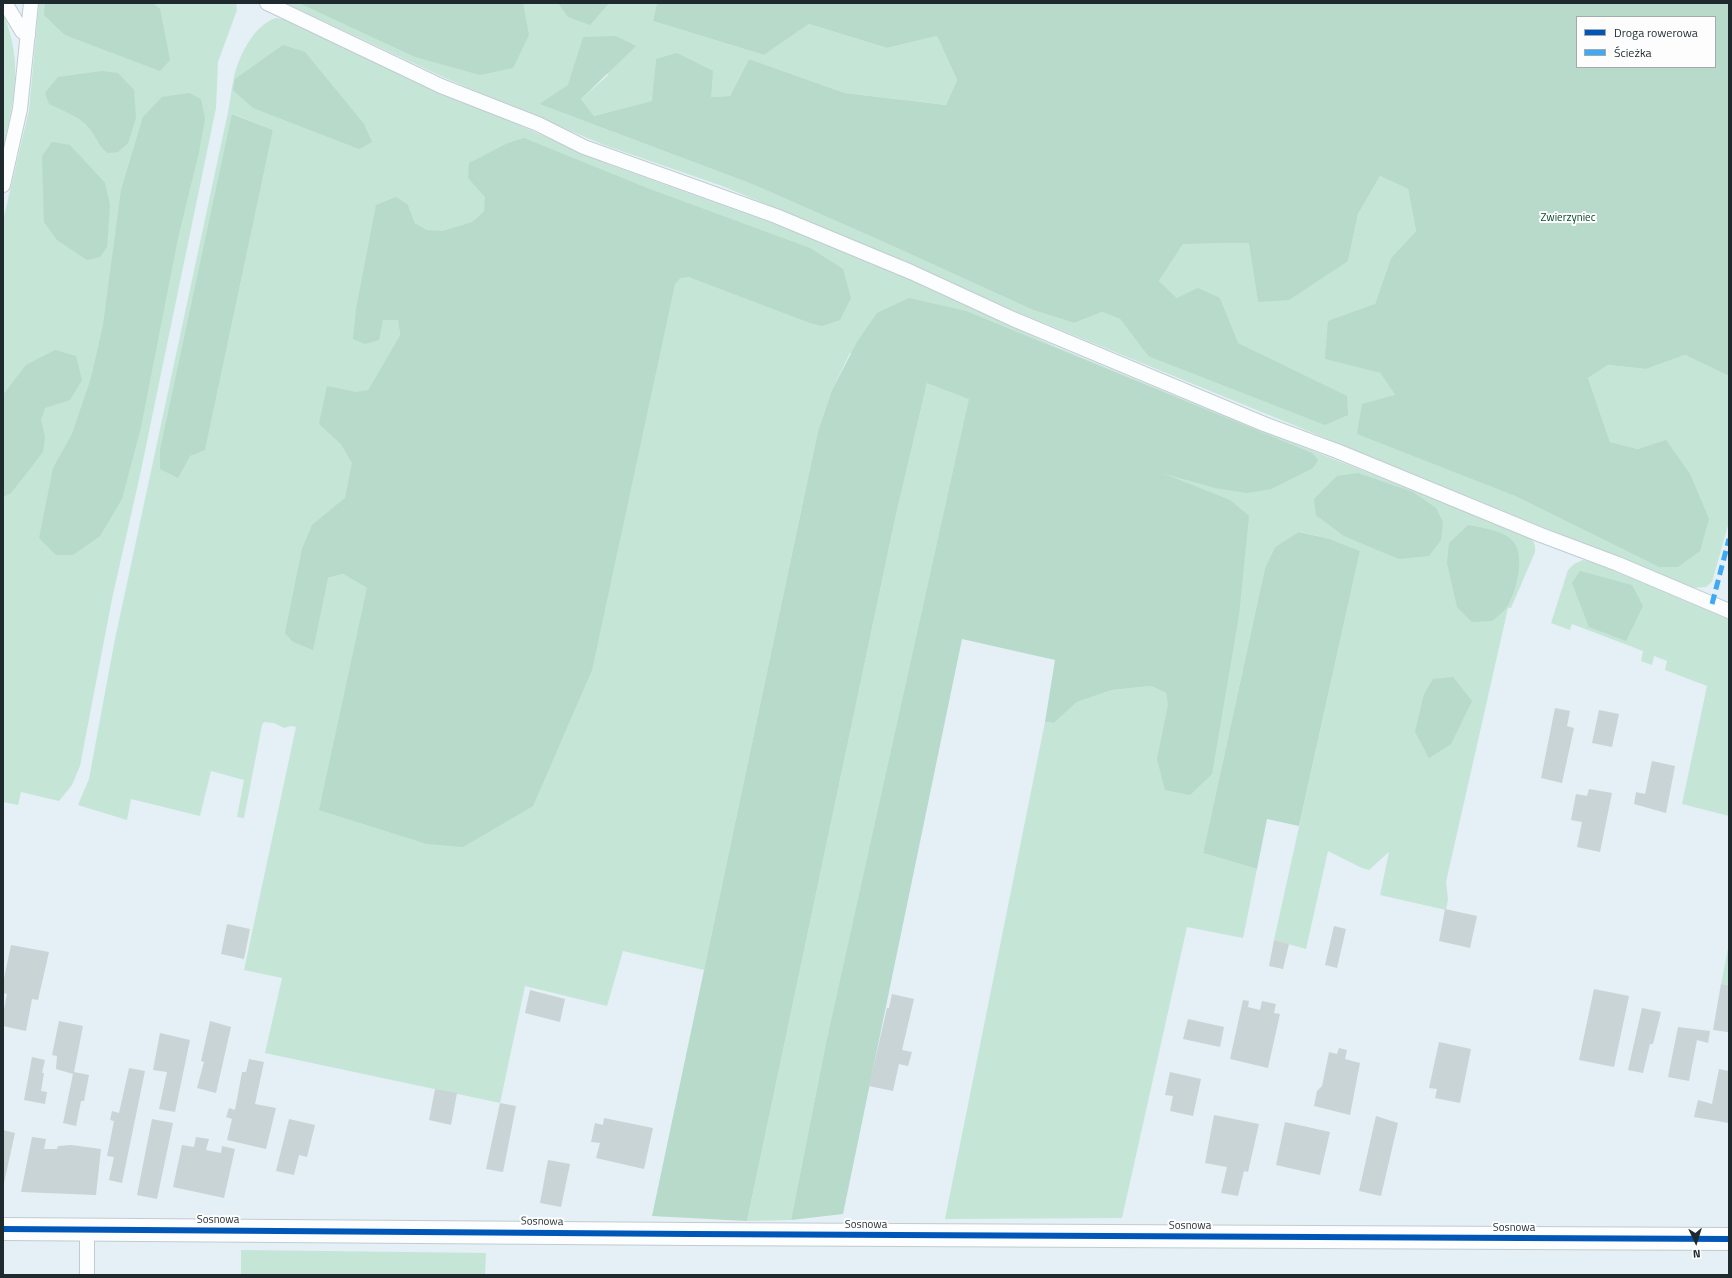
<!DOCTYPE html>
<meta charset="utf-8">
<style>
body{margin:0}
#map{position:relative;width:1732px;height:1278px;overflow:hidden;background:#e4f0f5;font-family:"Titillium Web",sans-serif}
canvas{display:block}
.frame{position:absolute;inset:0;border:4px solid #1f2a2e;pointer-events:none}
.legend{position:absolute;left:1576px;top:16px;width:140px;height:52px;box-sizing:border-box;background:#fdfdfd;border:1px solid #a4a9aa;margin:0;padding:5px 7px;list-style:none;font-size:12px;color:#1f2a2e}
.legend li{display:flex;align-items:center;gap:8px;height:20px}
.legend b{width:20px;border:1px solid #a4a9aa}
.north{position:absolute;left:1676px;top:1222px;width:40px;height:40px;-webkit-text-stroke:3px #fdfdfd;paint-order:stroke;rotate:176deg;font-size:11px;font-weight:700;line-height:16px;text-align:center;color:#1f2a2e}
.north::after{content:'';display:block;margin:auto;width:14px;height:18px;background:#1f2a2e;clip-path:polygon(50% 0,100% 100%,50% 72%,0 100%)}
</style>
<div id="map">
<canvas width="1732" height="1278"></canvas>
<div class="frame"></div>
<ul class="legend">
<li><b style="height:5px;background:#0057b8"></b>Droga rowerowa</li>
<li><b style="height:5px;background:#3fa9f5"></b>Ścieżka</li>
</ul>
<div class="north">N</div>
</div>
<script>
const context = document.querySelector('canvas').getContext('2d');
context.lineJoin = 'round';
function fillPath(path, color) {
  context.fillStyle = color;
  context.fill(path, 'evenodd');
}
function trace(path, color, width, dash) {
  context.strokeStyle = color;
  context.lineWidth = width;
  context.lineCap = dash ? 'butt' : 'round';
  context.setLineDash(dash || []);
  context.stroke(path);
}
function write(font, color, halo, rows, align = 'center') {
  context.font = font + ' "Titillium Web",sans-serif';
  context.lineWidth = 4;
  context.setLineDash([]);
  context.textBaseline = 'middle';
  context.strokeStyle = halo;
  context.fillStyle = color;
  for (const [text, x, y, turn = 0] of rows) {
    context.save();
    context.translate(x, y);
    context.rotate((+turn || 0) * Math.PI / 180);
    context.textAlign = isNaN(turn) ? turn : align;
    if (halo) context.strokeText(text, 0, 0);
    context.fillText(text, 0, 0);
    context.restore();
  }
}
fillPath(new Path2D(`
 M39,3h197l1,7 -19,52 -2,46 -76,367 -28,124 -32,167 -8,19 -13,16 -38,-9 -3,13 -15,-3v-581l26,-111z
 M285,3h372l-4,18 111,34 45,-31 78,24 50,-12 20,44 -11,25 -101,-12 -96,-34 -19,37 -20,1 -54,-38 -3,42 -59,15 -13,-17 27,-24 -25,-38 -14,48 -30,19 213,80 134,59 147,67 41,13 28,-11 18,7 28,37 198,40 -109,-53 -17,-45h-43l-18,-17 24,-37 67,-1 8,59 90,-41 10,-47 22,-38 28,13 8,42 -25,27 -16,46 -49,55 54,14 15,22 118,100 146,72 7,-126 -28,8 -28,-7 -22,-64 20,-13 38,4 39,-14 44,21v146l-17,60 -6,5 -14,1 -675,-276 -154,-68 -141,-58 -118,-41 -159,-67z
 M3,12c21,55 11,84 0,138z
 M276,18l11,2 161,77 41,15 121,53 179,64 98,40 165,76 150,62 326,129c5,4 8,8 7,16l-24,56h-3l-62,274 2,17 -2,11 -66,-15 9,-43 -20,18 -7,-2 -34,-17 -22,98 -32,-9 86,-389 -30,-12 -30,-7 -25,15 -10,21 -62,285 54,16 -14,69 -56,-11 -65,291 -177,1 100,-497 9,1 23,-21 35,-12 39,-4 15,7 2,10 44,-209 -203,-79 -185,638 -33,167 -44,1 148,-702 32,-136 -77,-30 -18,37 -14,41 -114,539 -81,-19 -16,55 -82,-20 -25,117 -235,-50 17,-75 -38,-8 52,-243 -5,-1 -7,2 -10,-5 -10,-1 -2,3 -18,93 -7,-1 7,-37 -33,-9 -11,45 -69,-17 -4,21 -49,-15 11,-26 25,-135 114,-532c2,-10 3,-20 5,-30 4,-23 20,-57 43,-64zM233,114l40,16 -68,319 -45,20 1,-19zM408,205l7,18 12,7 16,2 29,-10 12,-11 -117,377 -24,-14 -14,4 39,-188 32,-55 -2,-15h-15z
 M1583,560l10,2 136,57v197l-47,-12 25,-118 -42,-16 2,-9 -13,-5 -2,9 -11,-4 2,-10 -71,-27 -2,6 -19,-7 17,-53 6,-6z
 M1729,944v41l-8,-1z
 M241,1250l245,3 -1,22h-244z`), '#c5e5d6');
fillPath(new Path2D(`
 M45,3h108l7,6 10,51 -10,11 -95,-36 -21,-20z
 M299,3h224l6,32 -16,33 -33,7 -65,-18z
 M558,3h51l-19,22 -22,-8z
 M657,3h1072v373l-44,-21 -39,14 -38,-4 -20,13 22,64 28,7 28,-9 24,34 19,45 -9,32 -22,16h-19l-146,-72 -156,-61 5,-30 33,-9 -15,-22 -55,-14 3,-38 47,-17 16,-46 25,-27 -8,-42 -28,-13 -22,38 -10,47 -59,39 -31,2 -9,-59 -66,1 -24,37 18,17 21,-10 22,10 18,45 109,53 1,19 -23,10 -177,-69 -28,-37 -18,-7 -28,11 -41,-13 -147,-67 -134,-59 -213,-80 29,-19 15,-48 33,-1 20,10 -55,53 13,17 58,-15 4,-42 21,-6 36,18 -2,26 19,-1 19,-37 96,34 101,12 11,-25 -20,-44 -50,12 -78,-24 -45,31 -111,-34zM1577,17h138v50h-138z
 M283,45l22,7 59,72 8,18 -13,7 -106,-41 -20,-18 2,-11z
 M102,71l16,2 16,17 2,28 -8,25 -10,9 -10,1c-10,-7 -11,-16 -19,-25 -9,-12 -26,-17 -40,-24l-4,-11 13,-16z
 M189,93l12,6 4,20 -6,33 -21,86 -37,189 -19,72 -22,37 -27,19h-17l-17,-17 14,-70 19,-34 19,-56 12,-53 18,-135 22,-73 19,-20z
 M232,114l41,16 -68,320 -15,6 -12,22 -18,-9v-19z
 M524,138l123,50 163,60 33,21 8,29 -11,22 -18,6 -12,-3 -121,-46 -9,1 -5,6 -83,386 -59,136 -70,41 -36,-3 -108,-34 48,-222 -24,-14 -15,4 -15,72 -20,-8 -8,-9 17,-84 10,-24 33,-27 7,-35 -11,-19 -22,-20 8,-38 29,6 12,-2 32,-55 -2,-15h-15l-4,20 -14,4 -12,-5 3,-30 20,-104 20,-8 12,8 7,18 12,7 16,1 29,-9 12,-11 1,-14 -17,-19 1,-15 39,-20z
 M52,142l18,3 35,38 5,22 -3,42 -7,10 -13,3 -30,-20 -13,-18 -2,-66z
 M909,298l57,13 346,142 6,7 -5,8 -42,21 -24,4 -32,-5 -53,-15 68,27 19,16 -10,99 -27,159 -22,21 -25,-5 -8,-31 11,-54 -2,-12 -15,-7 -39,4 -35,12 -23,21 -9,-1 10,-62 -93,-21 -119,575 -52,6 33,-167 145,-654 -42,-16 -32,136 -148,702 -95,-5 166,-785 14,-41 25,-48 20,-29z
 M55,350l21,6 6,24 -12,20 -25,8 -4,12 4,17 -2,15 -32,41 -8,4v-102l23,-30z
 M1358,473l55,19 23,16 7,14 -2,18 -12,16 -30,3 -55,-23 -28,-21 -2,-16 23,-23z
 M1468,525c14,3 38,5 47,19 9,15 2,44 -6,59 -3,7 -11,13 -17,18l-20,1 -15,-15 -10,-44 2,-20z
 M1299,532l31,7 30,12 -61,275 -32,-7 -10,50 -54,-16 62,-285 10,-21z
 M1580,571l52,14 11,21 -17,35 -37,-14 -17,-44z
 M1453,677l19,24 -21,43 -22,14 -14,-26 9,-38 9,-15z`), '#b7daca');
fillPath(new Path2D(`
 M1555,708l15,3 -3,15 7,2 -12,55 -21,-5z
 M1599,710l20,4 -7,33 -20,-4z
 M1652,761l23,5 -9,47 -32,-9 2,-12 9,2z
 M1589,789l23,4 -12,59 -23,-5 5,-25 -11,-2 5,-26 11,2z
 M1445,909l32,7 -7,32 -31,-7z
 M227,924l23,5 -6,30 -23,-5z
 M1334,926l12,3 -9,39 -12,-3z
 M1274,940l15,4 -6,25 -14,-3z
 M11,945l38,7 -11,48 -6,-1 -6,32 -23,-5v-12l4,-20 -4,-1v-10z
 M1721,984l8,1 -1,47 -15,-2z
 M1594,989l35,7 -15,71 -35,-7z
 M530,990l35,9 -5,23 -35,-9z
 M892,994l22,5 -12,51 10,2 -4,14 -9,-2 -6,27 -24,-5 18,-78h2z
 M1243,1000l6,1 -1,6 12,3 2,-9 14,3 -2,9 6,1 -12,54 -38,-9z
 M1642,1008l19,4 -8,32h-3l-7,29 -15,-3z
 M1188,1019l36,8 -4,20 -37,-8z
 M59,1021l24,5 -9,46 15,3 -5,26h-3l-5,25 -13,-3 10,-49 -17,-5 1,-13 -5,-1z
 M210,1021l21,6 -15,66 -19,-5 7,-26 -3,-1z
 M1678,1027l32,4 -2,12 -11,-3 -8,41 -21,-4z
 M160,1033l30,7 -15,72 -16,-3 8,-37 -14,-2z
 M1439,1042l32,7 -11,54 -25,-5 2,-9 -8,-1z
 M1339,1048l8,2 -2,9 15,4 -10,52 -36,-9 3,-15 5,-5 7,-34 8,2z
 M32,1057l13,3 -3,13h2l-3,18 6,1 -2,12 -21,-4z
 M249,1059l15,3 -9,42 21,4 -10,41 -39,-9 5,-21 -6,-2 3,-9 6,2 7,-38h4z
 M129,1068l16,3 -23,112 -13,-3 5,-23 -7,-1 7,-35 -4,-1 2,-9 7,2z
 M1719,1069l10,2v52l-35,-6 4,-17 14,4z
 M1170,1072l31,7 -8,37 -23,-5 3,-15 -8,-1z
 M435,1089l22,4 -6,32 -22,-5z
 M500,1103l16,3 -13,66 -17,-3z
 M1214,1115l45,9 -11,48 -4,-1 -6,25 -17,-3 6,-26 -22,-4z
 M1376,1116l22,7 -17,73 -22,-5z
 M604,1118l49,10 -9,41 -48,-11 4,-15 -9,-1 4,-19 8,2z
 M152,1119l21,4 -16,76 -20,-4z
 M289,1119l26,6 -8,32 -8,-2 -5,20 -18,-4z
 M1285,1122l45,10 -10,43 -44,-10z
 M3,1130l12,3 -11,50h-1z
 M32,1137l14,2 -2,10h13l1,-3 13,-1 30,4 -5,46 -75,-3z
 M196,1137l13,2 -3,11 15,3 1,-7 13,3 -11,49 -51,-11 9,-42 12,2z
 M548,1160l22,4 -9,43 -21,-4z`), '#c8d4d6');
const lane = new Path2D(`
 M5,3l17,28 6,5
 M267,3l174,83 97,38 46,23 192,69 135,56 102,47 251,105 73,27 204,84 77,29 111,47
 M3,185l17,-76 11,-106
 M87,1275v-46`);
const street = new Path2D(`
 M3,1229l689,5 1037,5`);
trace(lane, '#c1ccd0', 16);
trace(street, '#c1ccd0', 24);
trace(lane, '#fbfdfe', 14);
trace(street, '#fbfdfe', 22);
trace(new Path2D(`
 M1712,604l17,-65`), '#3fa9f5', 5, [10, 5]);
trace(new Path2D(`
 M3,1229l689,5 1037,5`), '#0057b8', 6);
write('11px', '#034728', '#fdfdfd', [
 ["Zwierzyniec",1568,218]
]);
write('11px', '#1f2a2e', '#fdfdfd', [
 ["Sosnowa",218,1220],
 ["Sosnowa",542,1222,1],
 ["Sosnowa",866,1225],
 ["Sosnowa",1190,1226],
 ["Sosnowa",1514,1228]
]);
</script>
